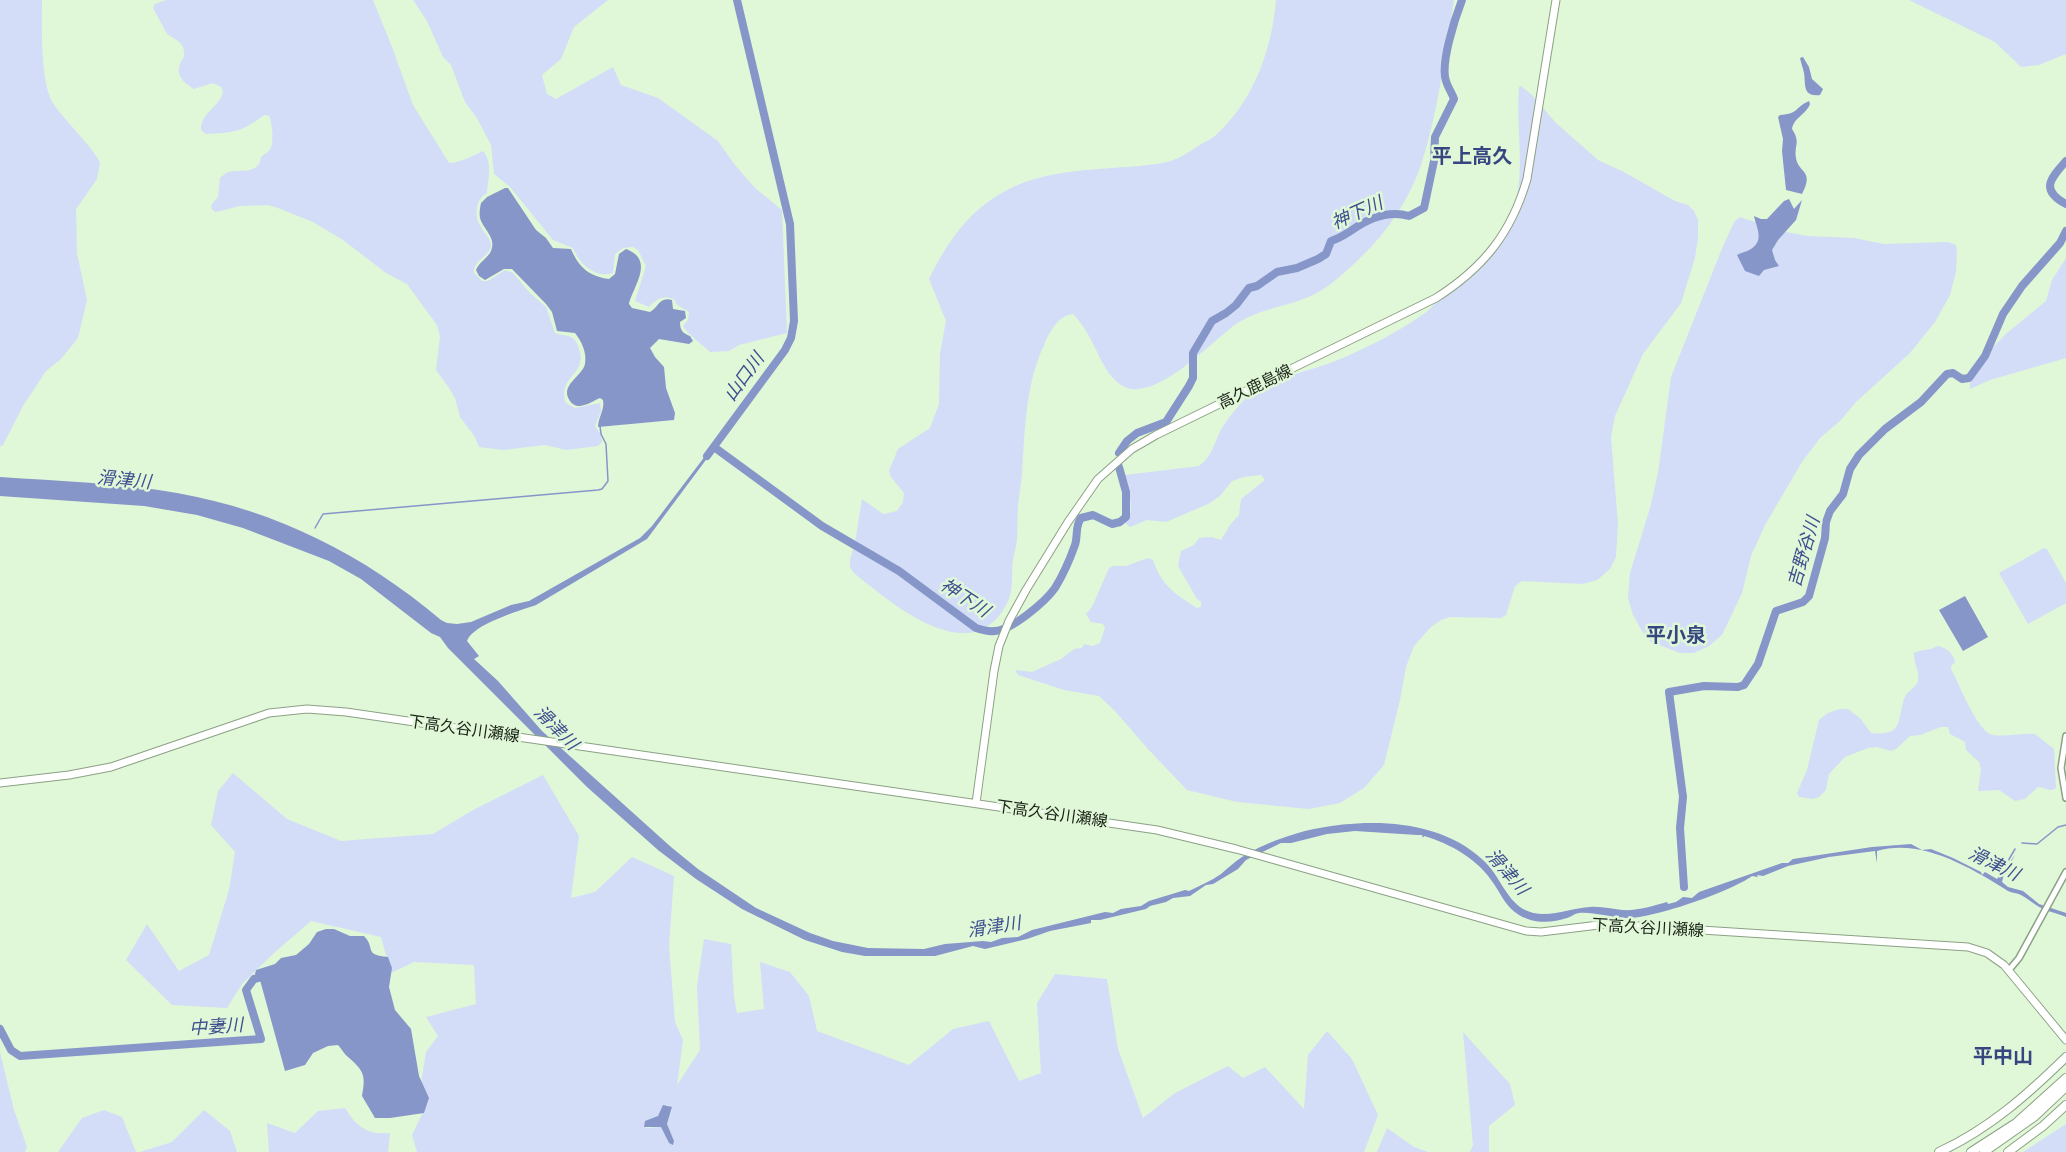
<!DOCTYPE html>
<meta charset="utf-8">
<style>
body{margin:0}
canvas{display:block;background:#e0f7d8}
</style>
<canvas width="2066" height="1152"></canvas>
<script>
const context = document.querySelector('canvas').getContext('2d');
context.lineJoin = 'round';
function fillPath(path, color) {
  context.fillStyle = color;
  context.fill(path, 'evenodd');
}
function trace(path, color, width, dash) {
  context.strokeStyle = color;
  context.lineWidth = width;
  context.lineCap = dash ? 'butt' : 'round';
  context.setLineDash(dash || []);
  context.stroke(path);
}
function write(font, color, halo, rows, align = 'center') {
  context.font = font + ' "Golos Text","Noto Sans JP",sans-serif';
  context.lineWidth = 5;
  context.setLineDash([]);
  context.textBaseline = 'middle';
  context.strokeStyle = halo;
  context.fillStyle = color;
  for (const [text, x, y, turn = 0] of rows) {
    context.save();
    context.translate(x, y);
    context.rotate((+turn || 0) * Math.PI / 180);
    context.textAlign = isNaN(turn) ? turn : align;
    if (halo) context.strokeText(text, 0, 0);
    context.fillText(text, 0, 0);
    context.restore();
  }
}
fillPath(new Path2D(`
 M0,0h42c0,26 -2,82 11,103 14,21 34,37 47,59l-3,17 -21,30 1,44 10,47 -9,38 -17,21 -15,12 -23,35 -20,39 -3,2z
 M166,0h207l19,47 21,58 36,58c14,-1 23,-7 34,-12 10,12 5,28 4,42 -12,6 -13,24 -6,34 3,6 9,11 10,17 0,13 -18,15 -17,29l8,8h6l17,-11 8,3 17,20 16,14 9,26c4,2 10,2 14,3 5,2 7,5 9,10 12,30 -21,28 -12,57l9,5 25,-5 1,8 -6,15 6,9 1,7 -4,4 -32,4 -21,-5 -42,5 -24,-3 -4,-10 -15,-20 -5,-19 -6,-10 -13,-18 4,-33 -3,-12 -30,-41 -21,-11 -43,-33 -30,-18 -35,-14 -10,-3 -28,1 -24,6 -4,-2 -1,-5 7,-8 2,-19c2,-2 6,-5 8,-6 13,-3 31,3 33,-15 3,-3 6,-4 8,-6 6,-6 3,-29 0,-35l-5,-1c-22,17 -31,18 -58,19l-5,-4c-1,-17 18,-22 22,-38l-2,-5 -8,-4 -19,6c-15,-9 -20,-18 -10,-32 2,-14 -8,-17 -17,-23l-14,-26 2,-4z
 M413,0h195l-34,27 -13,32 -19,16 5,19 9,5 57,-32 8,18 37,13 60,43 17,24 20,23 27,22 5,123 -48,12 -10,6 -19,1c-8,-8 -22,-17 -27,-26l5,-6 1,-8 -13,-8 -1,-4c-11,-6 -18,-1 -26,7l-14,-6 11,-35 -8,-16 -5,-3 -10,1 -8,6 -2,19c-18,6 -34,-10 -40,-25l-20,-8 -43,-53 -16,-13 -3,-29 -14,-27 -12,-16 -14,-37 -8,-8 -16,-36z
 M1276,0h178c-9,54 -16,113 -33,165 -13,38 -37,71 -65,97 -13,12 -28,26 -43,33 -25,12 -53,13 -77,29 -24,17 -83,82 -115,61 -18,-12 -25,-40 -37,-57 -3,-5 -7,-10 -11,-14 -15,1 -24,19 -29,31 -19,41 -19,86 -22,129 -1,11 -3,21 -4,32 -1,11 0,21 -1,32 0,7 -3,15 -4,22 -2,13 1,28 -5,41 -34,73 -116,3 -154,-28l-4,-6v-7l5,-18 7,-43 21,15 14,-3 6,-9 1,-9 -13,-16 -2,-6 9,-22 32,-21 9,-24 1,-51 6,-32 -17,-42c20,-40 42,-72 84,-92 44,-20 97,-17 144,-23 16,-2 27,-8 41,-18 7,-4 16,-8 22,-15 35,-34 52,-83 56,-131z
 M1909,0h157v54l-27,11 -18,2 -26,-25z
 M1521,86l11,9 24,28 42,37 26,12 51,29 13,4 6,6 4,9v18l-3,20 -14,45 -38,51 -28,62 -4,21 7,87 -2,33 -6,12 -13,11 -14,4 -61,-3 -7,5 -9,29 -5,3 -51,-1 -9,3 -10,7 -17,19 -8,21 -6,33 -16,65 -20,23 -24,15 -31,6 -72,-7 -50,-12 -40,-42 -32,-37 -16,-15 -35,-6 -46,-15 -3,-5 17,2 29,-13 13,-10 8,-1 2,-4 8,2 8,-3 5,-15 -2,-4 -12,-2 -5,-8 6,-7 17,-39 5,-2h12l22,-8 5,2c9,26 22,34 44,48l4,-1v-5l-4,-3 -19,-33 3,-15 13,-6 5,-7 12,-1 10,3 9,-15 9,-10 2,-16 24,-19 -4,-5 -17,2 -12,4 -12,15 -12,8 -42,18 -19,-2 -17,7 -5,-4c13,-15 1,-31 0,-48l74,-9c14,-10 15,-24 23,-38 7,-11 19,-27 30,-35 24,-17 65,-23 93,-36 27,-12 53,-25 77,-42 7,-4 13,-12 20,-18 31,-26 67,-59 75,-100 7,-36 -1,-73 2,-110z
 M1740,217l46,15 22,4 46,2 30,6 64,-2 8,3 1,7 -1,20 -6,23 -15,27 -25,31 -54,49 -16,19 -20,17 -18,24 -37,63 -14,31 -9,37 -20,42 -13,11 -15,7h-14l-29,-11 -9,-11 -9,-16 -5,-17 2,-25 20,-65 8,-35 13,-96 50,-126 13,-29z
 M2066,258v100l-76,22 -20,9v-13l16,-22 21,-21 39,-32 6,-21z
 M2044,548l3,1 19,34v20l-38,21 -29,-51z
 M1937,646c9,1 16,7 18,16l-4,4v3c8,14 26,63 42,66 14,2 29,-2 42,-1l19,15 2,39c-7,5 -11,-1 -18,-1l-13,12 -10,2 -16,-11 -21,1 3,-22 -2,-7 -13,-12 -1,-8 -15,-8 -2,-7h-7l-21,8 -10,1 -14,13 -5,2 -14,-4 -9,1 -23,9 -16,17 -3,16 -7,7 -6,2 -14,-2 -2,-4 10,-23 12,-50 9,-7 12,-4h8l12,9 11,15c32,3 26,-11 33,-34 2,-8 12,-11 14,-18 2,-9 -5,-19 -4,-28 7,-4 16,-2 23,-7z
 M233,773l54,46 54,22 92,-7 40,-24 70,-35 36,61 -8,62 24,-6 37,-35 42,19 -5,70 6,76 8,18 -6,45 23,-35 -3,-64 7,-47 27,5 3,53 3,16 27,-4 -4,-47 30,10 19,24 8,35 92,34 44,-36 36,-8 30,60 22,-8 -4,-70 18,-29 52,5 11,70 25,69 32,-25 53,-27 15,12 22,-11 39,42 4,-54 19,-24 25,28 26,56 -14,37h-947l-5,-17 16,-33 -7,-18 5,-32 12,-16 -12,-19 50,-13 -2,-39 -60,-3 -23,11 -10,-36 -70,-16 -37,32 -32,31 -15,24 -55,-3 -46,-45 21,-36 32,47 30,-16 20,-65 6,-38 -24,-27 7,-34zM667,1105l5,4 -5,15 7,17 -5,2 -7,-16 -16,1 2,-8 7,-1z
 M1463,1032l47,52 5,21 -26,21v26h-19l3,-7z
 M0,1052l14,58 13,37 -2,5h-25z
 M345,1108c12,19 22,27 45,25l-2,19h-119l-2,-29 28,10 23,-22z
 M104,1110l18,7 14,35h-78l24,-34z
 M204,1110l26,21 7,21h-97l32,-10z
 M2066,1124v28h-43z
 M1387,1128l27,19 14,5h-51z`), '#d4ddf8');
fillPath(new Path2D(`
 M1803,57l6,10 3,12 11,10 -3,6c-18,2 -14,-10 -16,-22 -1,-5 -3,-10 -4,-15z
 M1809,101l1,3c-4,11 -16,13 -18,25 9,14 2,15 4,29 2,15 19,12 6,36l-16,-4 -4,-39 1,-12 -5,-22 2,-2c19,-1 15,-8 29,-14z
 M505,188h3l28,42 10,8 7,10 18,1c8,19 18,27 38,30l6,-5 4,-20 7,-5c29,11 8,36 3,55l3,4 18,4c9,-5 9,-16 22,-12l1,9 12,2 1,7 -6,4c0,9 3,11 10,14l3,5 -4,3 -30,-5 -9,9 5,9 9,10 2,21 9,25 -1,7 -76,7c0,-10 7,-17 5,-27l-3,-2c-9,4 -23,14 -30,3 -11,-16 12,-24 15,-37 2,-11 -3,-22 -10,-31l-18,-2 -5,-19 -6,-8 -34,-35h-8l-19,11 -6,-4 -3,-6c3,-8 12,-12 15,-19 6,-13 -8,-22 -11,-33 -1,-5 0,-10 1,-15l6,-6z
 M1789,199l5,10 8,-9 -6,20 -18,20 -6,10 3,10 4,6 -15,4 -5,6 -14,-5 -8,-16c5,-3 10,-3 14,-6 14,-9 5,-22 3,-33l7,3h6l17,-18z
 M712,447l2,2 -67,90 -111,66c-17,6 -63,19 -69,36l12,15 -5,3 24,22 44,50 129,116 27,22 58,39 54,25 23,8 35,7 56,1 21,-5 38,-3 8,1 11,-4 16,-1 14,-7 73,-18 8,1 8,-4 20,-3 8,-5 36,-11 4,1c10,-5 22,-10 32,-17 7,-6 13,-12 21,-17 21,-13 48,-23 72,-28 56,-11 125,-10 169,31 16,14 22,38 40,49 22,12 45,-1 67,-2 11,-1 21,2 32,3 16,1 30,-4 45,-8l1,2 8,-2 7,-5 9,1 7,-6 83,-29h6l5,-4 79,-12 39,-3 11,6 9,-1 22,9 28,14 1,3 3,-3 12,7 18,-24 -11,19 -2,8 6,5 15,4 16,13 27,9v4c-9,-4 -22,-6 -30,-12 -5,-3 -9,-7 -15,-10 -4,-2 -9,-2 -13,-4 -37,-23 -86,-53 -131,-40v12l-2,-12 -46,6 -41,9 -25,10 -6,-1 1,2 -6,-1c-20,15 -102,44 -128,42 -15,-1 -30,-6 -45,-5 -4,0 -8,4 -12,5 -15,5 -33,6 -48,-3 -13,-8 -17,-19 -25,-31 -16,-25 -43,-40 -70,-48l-1,2 -1,-3h-5l-62,-4 -28,3 -36,9h-10l-35,17 -8,9 -25,15 -7,1 -16,11 -17,2 -7,4 -16,4 -4,3 -46,11h-9v3l-41,8 -23,8 -42,10 -12,-3 -38,10h-70l-23,-4 -37,-12 -63,-31 -46,-30 -38,-29 -71,-63 -139,-139 -8,-11 -9,-4 -70,-54 -32,-18 -86,-33 -46,-13 -53,-9 -144,-10v-19c59,4 119,6 177,16 101,18 187,62 264,127l6,3 10,1 14,-2 40,-17 18,-4 111,-63 12,-12z
 M1965,596l23,41 -25,14 -24,-41z
 M326,929h8l16,7h14c12,12 -1,19 24,21l4,11 -3,19 6,23 16,19 8,47 10,22 -5,15 -34,5h-15l-13,-22c4,-21 2,-25 -14,-39 -4,-3 -6,-8 -10,-12l-10,1 -15,7 -8,12 -20,6 -25,-91 -5,-6 1,-4 19,-6 6,-6 15,-3 13,-11 8,-12z
 M663,1105l9,2 -5,17 7,17 -1,4 -4,-2 -8,-16h-17l1,-6 13,-5z`), '#8696c8');
trace(new Path2D(`
 M315,528l8,-14 275,-24 4,-1 6,-8 -2,-37 -5,-10 -1,-8
 M2022,843l15,1 21,-17 8,-2
 M2001,873l14,-24`), '#8696c8', 1.5);
trace(new Path2D(`
 M2066,161c-16,18 -26,29 0,43
 M714,447l108,79 77,45 77,57c6,2 12,4 19,3 17,-1 50,-29 60,-43 8,-13 15,-29 20,-43 3,-9 0,-19 6,-27l12,-3 19,9 8,-2 6,-5v-25l-7,-25
 M1119,453l8,-12 10,-8 29,-11 23,-36 4,-8v-25l19,-32 14,-8 10,-8 13,-17 8,-2 20,-14 20,-4 21,-9 8,-5 5,-13c9,-3 13,-6 21,-11 17,-12 37,-20 57,-14l15,-8 10,-47 1,-24 19,-38c-2,-6 -6,-11 -8,-18 -6,-17 9,-63 16,-81
 M707,456l78,-106 6,-12 3,-17 -4,-97 -53,-224
 M1684,887l-4,-59 3,-31 -14,-105 35,-6 34,1 6,-2 14,-21 18,-53 27,-9 6,-6 16,-58 1,-16 4,-11 13,-17 7,-25 9,-14 26,-26 36,-27 26,-28 6,-1 9,6 7,-1 16,-22 18,-42 19,-28 38,-43 6,-12
 M0,1029l11,21 9,6 241,-17 -15,-49 8,-11 12,-3`), '#8696c8', 8);
const minor = new Path2D(`
 M2066,736l-5,32 5,30
 M2009,970l10,-12 47,-86`);
const major = new Path2D(`
 M0,783l69,-8 42,-8 158,-54 38,-4 39,3 811,118 79,19 290,82 15,1 66,-8 361,23 19,6 17,12 62,75
 M976,803l18,-132 5,-25 10,-25 17,-31 42,-68 30,-43 34,-30 24,-14 280,-137c47,-30 75,-64 91,-119l29,-179`);
const highway = new Path2D(`
 M1939,1152c50,-23 88,-57 127,-95
 M1971,1152l45,-29 50,-45
 M1984,1152l50,-35 32,-30
 M2008,1152l35,-26 23,-21`);
trace(minor, '#8ca185', 8);
trace(major, '#8ca185', 9);
trace(highway, '#8ca185', 10);
trace(minor, '#fff', 5);
trace(major, '#fff', 7);
trace(highway, '#fff', 8);
write('16px', '#1a2217', '#e0f7d8', [
 ["高久鹿島線",1255,387,-26],
 ["下高久谷川瀬線",464,729,8],
 ["下高久谷川瀬線",1052,814,8],
 ["下高久谷川瀬線",1648,928,3]
]);
write('italic 18px', '#3e4f8f', '#e0f7d8', [
 ["神下川",1357,213,-24],
 ["山口川",744,377,-54],
 ["滑津川",124,480,5],
 ["吉野谷川",1804,552,-74],
 ["神下川",965,598,33],
 ["滑津川",556,728,45],
 ["滑津川",1994,864,26],
 ["滑津川",1507,872,49],
 ["滑津川",994,927,-9],
 ["中妻川",216,1027,-4]
]);
write('bold 20px', '#364681', '#e0f7d8', [
 ["平上高久",1472,157],
 ["平小泉",1676,636],
 ["平中山",2003,1057]
]);
</script>
